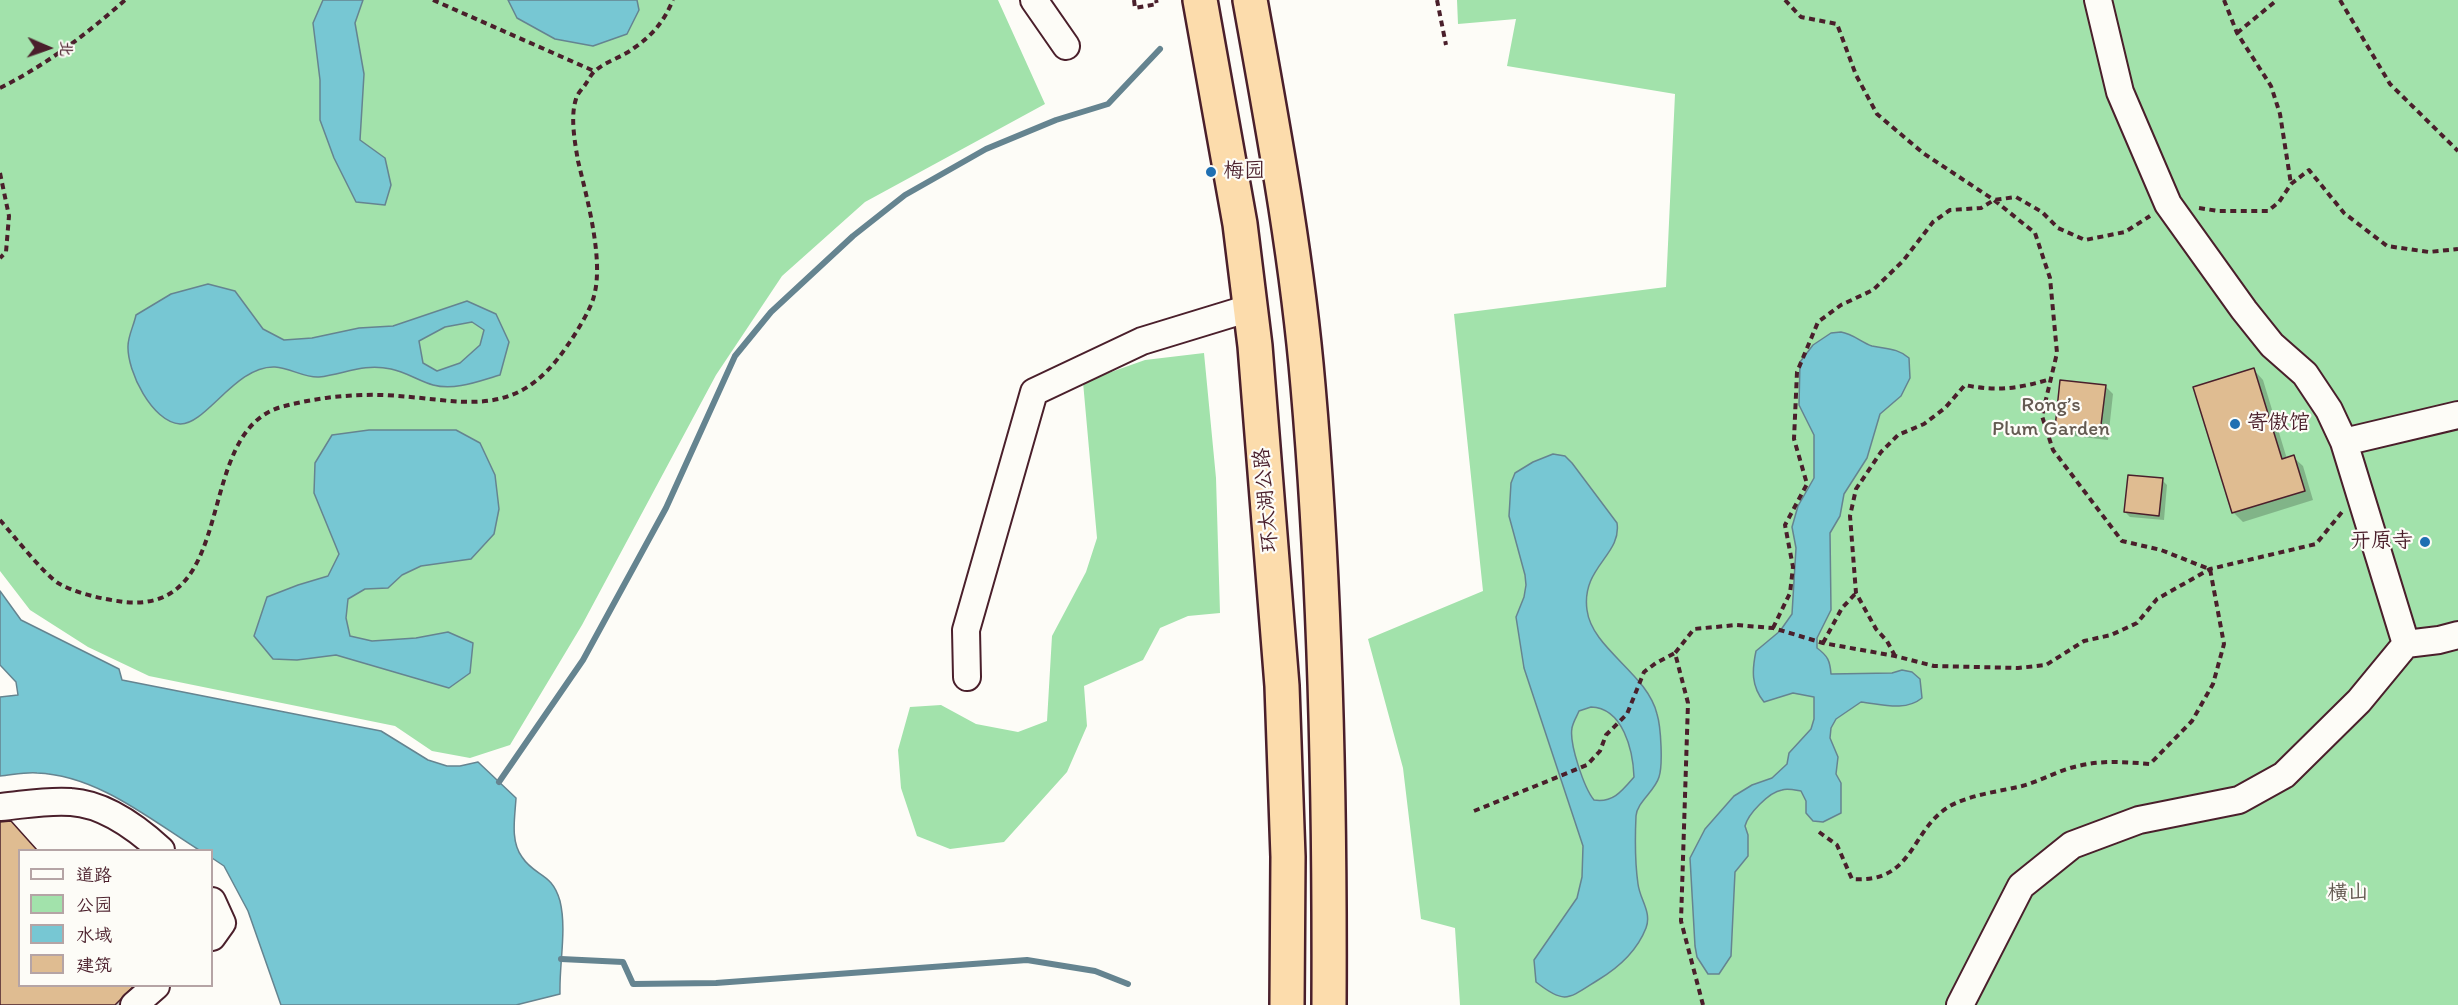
<!DOCTYPE html>
<meta charset="utf-8">
<style>
body{margin:0}
#map{position:relative;width:2458px;height:1005px;overflow:hidden;background:#fdfcf7;font-family:Itim,"LXGW WenKai TC",sans-serif}
canvas{display:block}
.legend{position:absolute;left:18px;top:849px;width:195px;height:138px;box-sizing:border-box;background:#fdfcf7;border:2px solid #b5a4a5;margin:0;padding:8px 10px;list-style:none;font-size:18px;color:#4a1f2b}
.legend li{display:flex;align-items:center;gap:12px;height:30px}
.legend b{width:30px;border:2px solid #b5a4a5}
.north{position:absolute;left:18px;top:18px;width:60px;height:60px;-webkit-text-stroke:4px #fdfcf7;paint-order:stroke;rotate:92deg;font-size:16px;font-weight:700;line-height:24px;text-align:center;color:#4a1f2b}
.north::after{content:'';display:block;margin:auto;width:21px;height:27px;background:#4a1f2b;clip-path:polygon(50% 0,100% 100%,50% 72%,0 100%)}
</style>
<div id="map">
<canvas width="2458" height="1005"></canvas>
<ul class="legend">
<li><b style="height:8px;background:#fdfcf7"></b>道路</li>
<li><b style="height:16px;background:#a2e2ab"></b>公园</li>
<li><b style="height:16px;background:#77c7d3"></b>水域</li>
<li><b style="height:16px;background:#dfbc91"></b>建筑</li>
</ul>
<div class="north">北</div>
</div>
<script>
const context = document.querySelector('canvas').getContext('2d');
context.lineJoin = 'round';
function fillPath(path, color) {
  context.fillStyle = color;
  context.fill(path, 'evenodd');
}
function trace(path, color, width, dash) {
  context.strokeStyle = color;
  context.lineWidth = width;
  context.lineCap = dash ? 'butt' : 'round';
  context.setLineDash(dash || []);
  context.stroke(path);
}
function write(font, color, halo, rows, align = 'center') {
  context.font = font + ' Itim,"LXGW WenKai TC",sans-serif';
  context.lineWidth = 4.5;
  context.setLineDash([]);
  context.textBaseline = 'middle';
  context.strokeStyle = halo;
  context.fillStyle = color;
  for (const [text, x, y, turn = 0] of rows) {
    context.save();
    context.translate(x, y);
    context.rotate((+turn || 0) * Math.PI / 180);
    context.textAlign = isNaN(turn) ? turn : align;
    if (halo) context.strokeText(text, 0, 0);
    context.fillText(text, 0, 0);
    context.restore();
  }
}
fillPath(new Path2D(`
 M0,0h998l47,104 -180,98 -83,74 -66,99 -134,250 -72,120 -40,13 -38,-7 -37,-25 -246,-50 -61,-29 -58,-37 -30,-39z
 M1457,0h1001v1005h-998l-5,-77 -34,-9 -18,-151 -35,-129 115,-48 -29,-277 212,-27 9,-193 -168,-28 9,-47 -58,5z
 M1204,353l12,125 4,135 -32,3 -28,12 -17,32 -59,26 3,40 -20,46 -63,70 -54,7 -33,-13 -16,-48 -3,-38 12,-43 31,-2 35,19 42,8 29,-11 5,-85 34,-64 11,-34 -14,-156 62,-22z`), '#a2e2ab');
const water = new Path2D(`
 M323,0h40l-8,23 9,51 -4,66 25,18 6,27 -6,20 -29,-3 -22,-44 -14,-38v-40l-7,-57z
 M508,0h129l2,10 -12,24 -34,12 -38,-7 -38,-21z
 M208,284l27,7 28,38 21,11 28,-2 47,-10 34,-2 74,-25 29,13 13,28 -9,33c-21,6 -45,16 -67,10 -14,-4 -27,-13 -42,-16 -28,-6 -46,5 -72,8 -14,1 -29,-9 -44,-10 -39,-2 -69,58 -95,57 -28,-2 -53,-53 -52,-78 0,-10 6,-21 8,-31l35,-21zM472,322l12,8 -4,15 -20,18 -23,8 -14,-8 -4,-22 26,-14z
 M1841,332c12,2 20,10 31,14 14,3 26,2 37,12l1,20 -9,18 -21,18 -13,44 -23,36 -4,22 -10,17 1,77 -14,28v10c11,8 13,13 14,26l61,-1 10,-3 10,2 8,7 2,19c-17,14 -41,6 -61,4l-25,17 -5,9 -1,10 8,19 -2,17 5,9v30l-18,9 -10,-1 -7,-8v-12l-5,-10c-6,-1 -14,-3 -19,-1 -13,2 -34,24 -37,36l3,9v21l-13,16 -4,84 -12,18h-11l-11,-17 -2,-11 -5,-88 15,-29 29,-33 18,-11 20,-7 15,-14 2,-11 22,-24 3,-10v-22l-21,-4 -29,9c-13,-16 -12,-32 -8,-51l24,-20 12,-17 4,-66 -4,-21 6,-21 16,-28v-43l-15,-30 1,-43 13,-17 18,-12z
 M369,430h87l24,13 15,32 4,34 -5,25 -23,25 -50,7 -19,9 -14,13 -23,1 -17,10 -2,19 4,18 22,5 44,-3 32,-6 25,11 -3,30 -21,15 -113,-33 -39,5 -24,-1 -19,-23 13,-39 31,-12 30,-9 11,-22 -25,-61 1,-30 17,-28z
 M1553,454l12,2 7,7 45,60c5,32 -36,44 -30,87 5,39 60,63 70,104 4,13 6,51 2,63 -4,14 -22,25 -23,39 -1,22 -1,47 2,68 2,16 14,28 8,44 -9,23 -28,40 -48,52 -30,19 -33,25 -62,2l-2,-22 43,-62 5,-21 1,-31 -59,-178 -8,-51 8,-20 2,-12 -1,-10 -16,-59 2,-33 4,-10 18,-11zM1591,707c32,1 42,43 43,70 -12,14 -21,26 -40,23 -10,-12 -25,-57 -22,-72 1,-6 5,-12 7,-17z
 M0,591l21,29 98,49 3,11 259,51 47,29 19,6h13l18,-4 38,36c-1,19 -6,43 6,59 13,20 30,15 38,44 7,29 -1,63 0,93l-44,11h-235l-33,-94 -24,-45 -12,-8v-8h-13c-48,-30 -102,-75 -162,-77 -12,-1 -25,2 -37,3v-79l18,-2 -2,-13 -16,-17z`);
fillPath(water, '#77c7d3');
trace(water, '#658490', 1.5);
fillPath(new Path2D(`
 M2254,370l9,10 24,79 6,-2 10,9 10,34 -70,22 -10,-10z
 M2105,386l8,8 -5,46 -43,-5 -8,-8z
 M2162,480l5,5 -3,35 -34,-3 -5,-5z
 M0,826l22,7 15,17h-17v136h136l-22,19h-134z`), '#0003');
trace(new Path2D(`
 M499,782l84,-122 83,-152 69,-152 36,-44 82,-76 52,-41 81,-46 70,-29 52,-16 52,-55
 M561,959l62,3 10,22 83,-1 311,-23 68,11 33,13`), '#658490', 6);
const building = new Path2D(`
 M2254,368l28,91 12,-4 11,36 -73,22 -39,-126z
 M2060,380l46,5 -6,48 -45,-5z
 M2128,475l35,3 -4,38 -35,-4z
 M11,821l26,29h-17v136h114l-19,19h-115v-183z`);
fillPath(building, '#dfbc91');
trace(building, '#4a1f2b', 1.5);
const minor = new Path2D(`
 M1034,0l32,46
 M2098,0l22,92 48,112 76,106 28,35 33,29 24,36 15,32 62,202 33,-4 19,-5
 M2344,442l114,-27
 M967,677l-1,-47 68,-238 108,-51 108,-33
 M0,807c23,-2 47,-7 71,-5 34,2 66,26 90,48
 M212,901l10,22 -10,14
 M134,1005l22,-19
 M1960,1005l61,-119 51,-41 67,-25 100,-20 45,-25 75,-74 47,-57`);
const highway = new Path2D(`
 M1200,0l40,224 15,122 27,340 6,171 -1,148
 M1250,0c23,128 47,256 58,386 18,206 22,413 21,619`);
trace(minor, '#4a1f2b', 30);
trace(highway, '#4a1f2b', 38);
trace(new Path2D(`
 M433,0l161,71
 M1134,0l1,8 22,-4 -1,-4
 M1437,0l9,45
 M1785,0l16,17 36,7 19,51 21,39 46,39 71,47 41,33 15,45 7,75 -15,63 11,34 69,91 39,9 48,19
 M2224,0l13,33 34,53 9,28 11,70
 M2340,0l50,84 68,67
 M2237,33l40,-33
 M0,88c46,-23 87,-54 125,-88
 M0,173l9,43 -3,36 -6,6
 M2199,208l19,3h50l11,-9 12,-18 18,-14 35,43 43,33 42,6 29,-3
 M0,520c14,16 43,53 58,63 19,11 45,16 66,19 117,12 68,-169 157,-195 33,-9 68,-13 102,-12 77,3 131,30 184,-49 8,-11 24,-37 27,-50 10,-36 -7,-98 -16,-135 -3,-18 -8,-44 -2,-62 1,-5 6,-10 9,-14 3,-4 6,-11 10,-14 11,-10 28,-14 39,-23 19,-13 30,-27 39,-48
 M1773,628l17,-35 3,-26 -8,-42 22,-41 -13,-45 3,-67 21,-50 23,-17 32,-15 30,-29 30,-39 17,-12 31,-2 13,-8 22,-3 26,15 16,16 27,12 40,-8 25,-16
 M1823,643l19,-35 14,-15
 M1895,656l-8,-15 -11,-12 -20,-36 -6,-77 6,-27 25,-37 17,-17 26,-11 21,-16 20,-23c32,7 55,3 86,-6
 M1474,811l113,-46 13,-14 6,-16 21,-21 17,-42 12,-9 19,-10
 M1819,832l18,13 15,34c66,5 57,-55 104,-76 20,-9 45,-12 66,-17 19,-5 37,-16 56,-20 24,-6 48,-4 72,-2l42,-43 21,-37 11,-40 -14,-75
 M1703,1005l-22,-84 7,-218 -13,-50 19,-24 42,-4 37,3 50,15 72,13 39,10 84,2 28,-3 38,-24 27,-6 26,-12 20,-24 53,-30 106,-25 26,-32`), '#4a1f2b', 4, [6, 4.5]);
trace(minor, '#fdfcf7', 26);
trace(highway, '#fcdcac', 33);
for (const [x, y, r, color] of [
 [1211,172,6,"#1f6fb2"],
 [2235,424,6,"#1f6fb2"],
 [2425,542,6,"#1f6fb2"]
]) {
  const dot = new Path2D();
  dot.arc(x, y, r, 0, 2 * Math.PI);
  context.fillStyle = color;
  context.fill(dot);
  trace(dot, '#fdfcf7', 2);
}
write('21px', '#4a1f2b', '#fdfcf7', [
 ["梅园",1223,172],
 ["寄傲馆",2247,424],
 ["开原寺",2413,542,"right"]
], 'left');
write('21px', '#645a51', '#fdfcf7', [
 ["Rong’s",2051,406],
 ["Plum Garden",2051,430],
 ["横山",2348,894]
]);
write('21px', '#4a1f2b', '#fdfcf7', [
 ["环太湖公路",1267,500,-95]
]);
</script>
